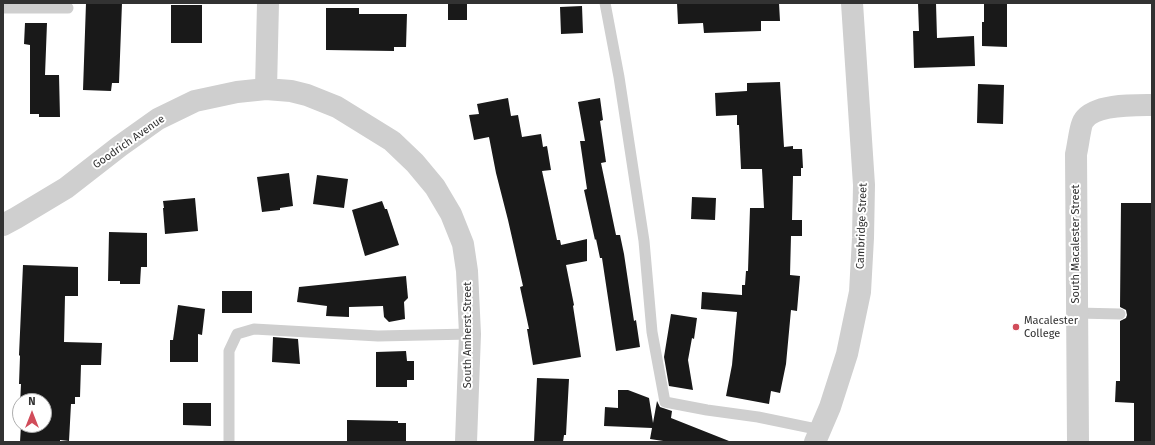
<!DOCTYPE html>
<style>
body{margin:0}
#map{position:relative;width:1155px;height:445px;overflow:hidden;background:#fff;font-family:"Fira Sans",sans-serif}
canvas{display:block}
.frame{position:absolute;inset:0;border:4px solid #323232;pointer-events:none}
.north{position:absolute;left:12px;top:393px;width:40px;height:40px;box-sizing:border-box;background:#fff;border:1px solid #adadad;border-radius:50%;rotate:0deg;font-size:11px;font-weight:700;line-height:16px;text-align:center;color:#323232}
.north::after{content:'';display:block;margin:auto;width:14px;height:18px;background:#d14c5a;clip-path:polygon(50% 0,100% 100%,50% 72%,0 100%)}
</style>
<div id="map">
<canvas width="1155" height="445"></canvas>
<div class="frame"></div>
<div class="north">N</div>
</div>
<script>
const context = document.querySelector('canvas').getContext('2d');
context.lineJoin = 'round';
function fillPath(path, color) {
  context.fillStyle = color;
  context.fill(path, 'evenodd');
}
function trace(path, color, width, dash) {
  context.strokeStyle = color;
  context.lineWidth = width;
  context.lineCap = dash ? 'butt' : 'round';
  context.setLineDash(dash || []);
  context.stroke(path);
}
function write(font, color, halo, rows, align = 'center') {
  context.font = font + ' "Fira Sans",sans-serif';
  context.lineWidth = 4;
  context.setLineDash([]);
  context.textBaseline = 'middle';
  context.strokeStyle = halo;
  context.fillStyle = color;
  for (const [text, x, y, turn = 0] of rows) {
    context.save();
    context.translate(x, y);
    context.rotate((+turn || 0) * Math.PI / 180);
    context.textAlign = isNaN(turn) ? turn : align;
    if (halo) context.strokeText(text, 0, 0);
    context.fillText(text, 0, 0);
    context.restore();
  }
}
fillPath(new Path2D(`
 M86,3h36l-3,80h-7l-1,8 -28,-1z
 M448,3h19v17h-19z
 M677,3h102l1,18h-19v10l-57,2 -1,-10 -25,1z
 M918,3h18l1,35 37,-2 1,30 -61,2 -1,-37h6z
 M984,3h23v44l-25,-1v-24h2z
 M171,5h31v38h-31z
 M582,6l1,27 -22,1 -1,-27z
 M326,8h33v6h48l-1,33h-12v4l-68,-1z
 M25,23h22l-2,52h14l1,42h-21v-3h-9v-69l-6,-1z
 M780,82l4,65 9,-1v3h9l1,19h-2v8h-8l-1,44h10v16h-11l-1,39 10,1 -3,35 -6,-1 -5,54 -6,29 -9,-2 -2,13 -43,-8 6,-31 5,-53 -36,-3 1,-17 40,3v-10h3l1,-14h2l2,-63h14l-2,-39h-21l-2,-44h-2v-10l-21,1 -1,-23 32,-2v-8z
 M978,84l26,1 -1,39 -26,-1z
 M508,98l3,18 7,-1 4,22 19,-3 2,13 4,-1 4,24 -9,1 15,69h3l1,5 26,-6v22l-21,4 8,40 -1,1 8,51 -48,8 -6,-36h2l-9,-42 3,-1 -15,-66 -12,-47 -7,-36 -15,3 -5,-25 10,-1 -2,-10z
 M600,98l3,22 -3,1 6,41 -5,1 15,72h4l4,19 10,67 2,-1 4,27 -24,4 -14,-93h-2l-4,-19 -1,1 -11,-50 3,-1 -7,-48h5l-7,-39z
 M289,173l4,33 -13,2v2l-18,2 -5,-35z
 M317,175l31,4 -4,29 -31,-4z
 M692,197l24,1 -1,22 -24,-1z
 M195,198l3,33 -33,3 -2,-26h1l-1,-7z
 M382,201l3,8h2l12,36 -34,11 -13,-46z
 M1121,203h31v239h-18v-39l-19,-1 1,-21h4v-60l6,-3 1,-3 -1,-5 -6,-3z
 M109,232l38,1v34h-6l-1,17h-20v-3h-12z
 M23,265l55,2v29h-13l-1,46 38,1 -1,22h-20l-1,32h-5v7h-4l-2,37 -9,-1v2h-40l1,-17h23v-24h-24v4l1,-21h-2l1,-28 -1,-1z
 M406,276l2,22 -4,4 1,17 -16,3 -5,-5 -1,-11 -34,1v10l-23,-1 1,-10 -30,-4 2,-15z
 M222,291h30v22h-30z
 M178,305l27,4 -3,26 -4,-1v28h-28v-22h3z
 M671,314l26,4 -3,21 -2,-1 -4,22 5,30 -24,-4 -5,-29z
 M273,337l25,2 2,25 -28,-2z
 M406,351l1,10h7v19h-7v7h-31v-35z
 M537,378l32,1 -3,56h-2l-1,7h-29z
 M618,390h10l21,8 4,25 4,-22 3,6 12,4 -1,7 58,23v1h-59l-20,-3 2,-11 -48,-2 1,-19 13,1z
 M183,403h28v23l-28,-1z
 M347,420l51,1v2h8v19h-59z`), '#191919');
trace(new Path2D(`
 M605,3l14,74 25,164 8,91 13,70 42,8 51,7 63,13
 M3,8h65
 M1077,313l43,1
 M229,442v-91l8,-17 17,-5 124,7 92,-2`), '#cfcfcf', 11);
trace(new Path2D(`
 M266,89l2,-86
 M3,225l13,-7 50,-30 54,-42 38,-27 37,-18 42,-9 29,-3 25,2 16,4 30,12 55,34 23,22 20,24 16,27 12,30 4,27 3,63 -4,108
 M815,442l15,-35 17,-53 13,-62 3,-54 1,-53 -12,-182
 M1078,442l-2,-288c2,-7 4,-29 8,-34 11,-16 49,-15 68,-15`), '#cfcfcf', 22);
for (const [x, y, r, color] of [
 [1016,327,4,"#d14c5a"]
]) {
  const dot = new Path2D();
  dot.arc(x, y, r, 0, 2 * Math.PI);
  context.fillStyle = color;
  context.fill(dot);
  trace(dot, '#fff', 1.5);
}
write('11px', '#323232', '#fff', [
 ["Goodrich Avenue",129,142,-35],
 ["Cambridge Street",862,226,-88],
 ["South Macalester Street",1076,244,-90],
 ["South Amherst Street",468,335,-90]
]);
write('11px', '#323232', '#fff', [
 ["Macalester",1024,321],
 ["College",1024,334]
], 'left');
</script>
